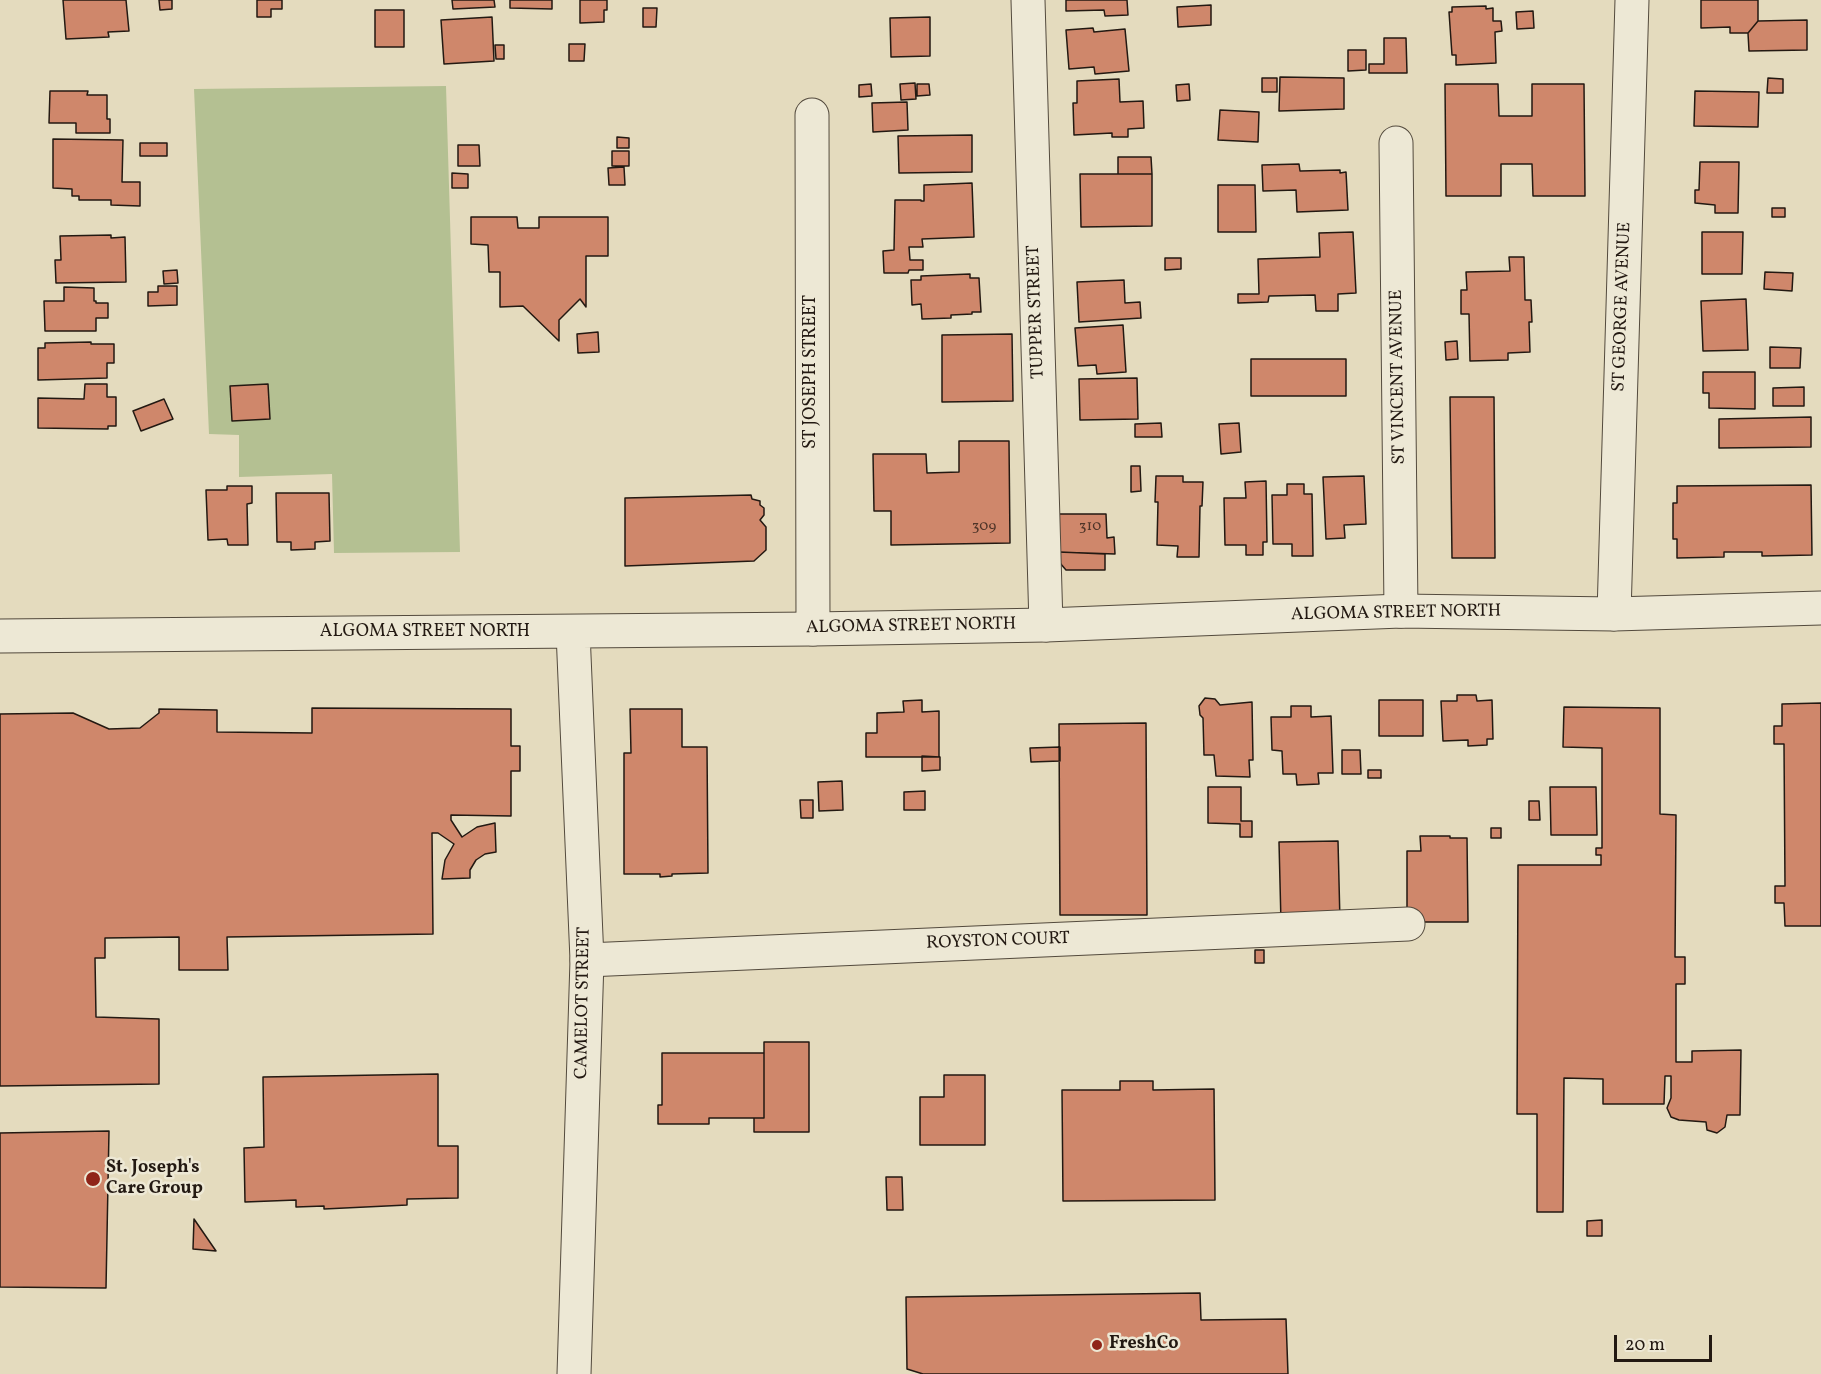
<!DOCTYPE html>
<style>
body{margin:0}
#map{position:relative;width:1821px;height:1374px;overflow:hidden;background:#e4dbbe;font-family:Vollkorn,serif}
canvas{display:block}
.scale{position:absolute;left:1614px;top:1335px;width:98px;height:27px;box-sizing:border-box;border:3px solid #231912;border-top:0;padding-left:8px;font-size:18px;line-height:21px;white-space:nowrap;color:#231912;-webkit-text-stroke:4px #ede8d5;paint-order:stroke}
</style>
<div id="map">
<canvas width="1821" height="1374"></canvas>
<div class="scale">20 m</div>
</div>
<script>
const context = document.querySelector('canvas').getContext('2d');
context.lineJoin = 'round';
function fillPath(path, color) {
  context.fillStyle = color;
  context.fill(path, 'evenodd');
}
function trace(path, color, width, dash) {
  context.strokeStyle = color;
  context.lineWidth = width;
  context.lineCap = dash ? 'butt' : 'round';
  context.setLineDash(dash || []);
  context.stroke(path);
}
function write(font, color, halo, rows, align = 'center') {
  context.font = font + ' Vollkorn,serif';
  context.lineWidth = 5;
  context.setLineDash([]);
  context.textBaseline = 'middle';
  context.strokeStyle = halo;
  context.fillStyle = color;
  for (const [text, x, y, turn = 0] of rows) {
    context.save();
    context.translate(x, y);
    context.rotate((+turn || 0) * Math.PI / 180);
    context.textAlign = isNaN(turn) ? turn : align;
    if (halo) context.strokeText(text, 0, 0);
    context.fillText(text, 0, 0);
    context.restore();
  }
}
fillPath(new Path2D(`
 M446,86l14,466 -126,1 -2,-79 -93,3v-42l-30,-1 -15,-345z`), '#b4c092');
const building = new Path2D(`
 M63,0h63l3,31 -21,1 1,5 -43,2z
 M159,0h13v9l-12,1z
 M257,0h25v9h-11v8h-14z
 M452,0h42l1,7 -42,2z
 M510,0h42v9l-42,-1z
 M580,0h27v10h-3v12l-24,1z
 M1066,0h61l1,15 -23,1 -1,-6 -38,1z
 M1701,0h57v21l-10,12h-18v-6l-29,1z
 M1211,5v20l-33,2 -1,-20z
 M1486,6v3l7,-1v13h8l1,10 -7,1 1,31 -40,2v-10h-4l-3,-43h3v-5z
 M643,8h14l-1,19h-13z
 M375,10h29v37h-29z
 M1533,11l1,17 -17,1 -1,-17z
 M492,17l2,44 -50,3 -3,-44z
 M930,17v39l-39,1 -1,-39z
 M1807,20v30l-58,1 -1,-18 10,-12z
 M1093,28l1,4 31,-3 4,42 -34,3 -1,-7 -25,2 -3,-39z
 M1384,38h22l1,35h-38v-9h15z
 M569,44h16l-1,17h-15z
 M495,45h9v14h-8z
 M1348,50h18v20l-18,1z
 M1280,77l64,1v31l-65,2z
 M1262,78h15v14h-15z
 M1768,78l15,1v14h-16z
 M1119,79l1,23 23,-1 1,27 -16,1v8h-16v-4l-38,2 -1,-32h4v-22z
 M915,83l1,16 -15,1 -1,-16z
 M871,84l1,12 -13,1v-12z
 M917,84h12l1,11 -13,1z
 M1189,84l1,16 -13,1 -1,-16z
 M1445,84h53l1,32h33v-32h52l1,112h-52l-1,-32h-31v32h-55z
 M50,91h38l-1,4h20v24h3v14h-34v-10h-27z
 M1695,91l64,1 -1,35 -64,-1z
 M907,102l1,28 -35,2 -1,-29z
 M1220,110l39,2 -1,30 -40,-2z
 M972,135v37l-73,1 -1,-37z
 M617,137l12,1v10h-12z
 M53,139l70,1 -1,42h18v24l-29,-1v-5h-32v-4h-7v-7l-19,-1z
 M140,143h27v13h-27z
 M458,145h21l1,21h-22z
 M612,151h17v15h-17z
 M1118,157h33l1,17h-34z
 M1700,162h39l-1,51h-23v-8l-20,-2v-13h4z
 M1299,164l1,7 40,-1v3l6,-1 2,38 -51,2 -1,-22 -33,1 -1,-26z
 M624,167l1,18h-16l-1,-17z
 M452,173l16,1v14h-16z
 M1080,174h72v52l-71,1z
 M972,183l2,54 -52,2 1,8h-14l1,13h13v10h-14l-1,3h-24l-1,-22 11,-1 1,-50h26v1h3v-16z
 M1218,185h37l1,47h-38z
 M1772,208h13v9h-13z
 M471,217h46l1,11h21v-11h69v39h-22v51l-6,-8 -21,21v21l-36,-35 -23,1v-35h-11l-1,-27 -17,-1z
 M1353,232l3,61 -18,1v17h-22l-1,-16 -46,1 -1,6 -30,1v-9h21l-1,-35 62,-2 -1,-24z
 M1702,232h41l-1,42h-40z
 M111,235v3l14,-1 1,45 -70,1 -1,-23h6l-1,-24z
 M1509,257h15l1,43h6l1,22h-3l1,30 -22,1v7l-38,1 -1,-47h-8v-24h6l-1,-18 44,-1z
 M1165,258h16v11l-16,1z
 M177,270l1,13 -14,1 -1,-13z
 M1765,272l28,1 -1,18 -28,-2z
 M970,274v4h9l2,34h-9v2l-21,1v3l-29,1 -1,-15 -9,1 -1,-25h10v-4z
 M1124,280l1,23 15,-1 1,16 -62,4 -2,-40z
 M158,286h19v19l-29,1v-14h10z
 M64,287l30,1v13h2v2h12v15h-12v13h-51l-1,-30h20z
 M1746,299l2,51 -45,1 -2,-50z
 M1123,325l3,47 -29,2 -1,-9 -18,1 -3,-38z
 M598,332l1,20 -21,1 -1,-19z
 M1012,334l1,67 -71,1v-67z
 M1457,341l1,18 -12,1 -1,-18z
 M91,342v2h23v19h-7v15l-69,2v-32h7v-5z
 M1770,347l31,1 -1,20h-30z
 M1251,359h95v37h-95z
 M1703,372h52v37l-46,-1v-15h-6z
 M1137,378l1,41 -58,1 -1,-41z
 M85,384h22v13h9v29h-8v3l-70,-1v-30l46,1z
 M268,384l2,35 -38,2 -2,-35z
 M1804,387v19h-31v-18z
 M1450,397h44l1,161h-43z
 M164,399l9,20 -32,12 -8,-20z
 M1811,417v30l-92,1v-29z
 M1161,423l1,14h-27v-13z
 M1239,423l2,29 -20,2 -2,-30z
 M959,441h50l1,102 -119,2v-34h-17l-1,-57h53l1,19 32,-1z
 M1131,466h9l1,25 -10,1z
 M1156,476h27v6h20l-1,24h-2l-1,51h-22l1,-11 -21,-1 1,-43h-3z
 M1364,476l2,48 -22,1 1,13 -19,1 -3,-62z
 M1266,481l1,61h-4v13h-17v-10h-21l-1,-47h22l-1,-16z
 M1287,484h17v10h8l1,62h-21v-12h-19l-1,-49h15z
 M1811,485l1,70 -50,1v-4h-38v5l-47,1v-19h-4v-36h4v-17z
 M227,486h25v17l-5,1 1,41h-20l-1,-6 -19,1 -2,-50h21z
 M276,493h53l1,48 -15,1v7l-24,1v-8h-14z
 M751,495l1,4 8,2v4l4,3v7l-4,5 6,7v23l-12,11 -129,5v-68z
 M1059,514h47l1,24 7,-1 1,17 -58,-2z
 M1060,552l45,2v16h-39l-6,-7z
 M1457,695h19l1,6 15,-1 1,39h-6v6l-19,1v-6l-25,1 -2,-40h16z
 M1205,698l10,1 5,6 32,-3 1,58h-4l1,17 -34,-1 -2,-21h-10l-1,-37 -3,-3 -1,-9z
 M922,700v12l17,-1v46h-73v-24h11v-20l27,-1 -1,-11z
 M1379,700h44v36h-44z
 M1821,703v223h-36l-1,-23h-9v-17h10l-1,-142h-10v-18h8v-22z
 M1291,706h20v11l20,-1 2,57h-15l1,11 -22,1 -1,-11h-13l-1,-23 -10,-1 -1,-33h20z
 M1564,707l96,1v106l16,1 -1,142h10v27h-9v78h16v-11l49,-1 -1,65h-13l-2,12 -8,6 -10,-3 -1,-8 -27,-2 -8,-3 -4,-9 4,-10v-22h-6l-1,28h-61v-25l-39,-1 -1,134h-26v-98h-20l1,-249h83v-10h-5v-7h6v-100l-39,-1z
 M312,708l199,1v37h9v25h-9v45l-60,-1v5l11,17 15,-10 18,-4 1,29 -11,2 -9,6 -6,10v8l-28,1 3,-19 9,-16 -16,-11h-6l1,101 -206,3 1,33h-49v-33l-74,1v20h-10l1,59 63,2v65l-159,2v-372l73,-1 36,16 31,-1 19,-15v-4l58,1v22l95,1z
 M630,709h52v38h25l1,126 -36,1v2l-12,1v-3h-36v-121h7z
 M1146,723l1,192h-87l-1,-191z
 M1060,747v14l-29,1 -1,-14z
 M1342,750h18l1,24h-19z
 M922,756l18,1v13l-18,1z
 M1368,770h13v8h-13z
 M842,781l1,29 -24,1 -1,-29z
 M1208,787h33v34h11v16h-12v-13l-32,-1z
 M1550,787h46l1,48h-46z
 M925,791v19h-21v-18z
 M800,800h13v18h-12z
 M1529,801h10l1,19h-11z
 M1491,828h10v10h-10z
 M1420,836h30v2h17l1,84h-61v-71h14z
 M1338,841l2,81 -59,1 -2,-81z
 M1255,950h9v13h-9z
 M764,1042h45v90h-55v-14h10z
 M662,1053h102v65h-55v6h-51v-19h4z
 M438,1074v72h20v52l-51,1v6l-83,4v-3l-28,1v-7l-51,2 -1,-54 20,-1 -1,-70z
 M944,1075h41v70h-65v-48h24z
 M1120,1081h33v9l61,-1 1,111 -152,1 -1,-111h58z
 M109,1131l-3,157 -106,-1v-154z
 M886,1177h16l1,33h-16z
 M194,1219l22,32 -23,-2z
 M1602,1220v16h-15v-15z
 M1200,1293l1,27 85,-1 2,55h-365l-16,-5 -1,-72z`);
fillPath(building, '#cf876b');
trace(building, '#231912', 1.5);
const minor = new Path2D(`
 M1028,0l18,625
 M812,115l1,514
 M1396,143l5,468
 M1614,614l18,-614
 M587,960l821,-36`);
const tertiary = new Path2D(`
 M573,632l14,328 -13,414
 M0,636l813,-7 233,-4 355,-14 213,3 207,-6`);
trace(minor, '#534a3d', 35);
trace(tertiary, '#534a3d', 35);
trace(minor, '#ede8d5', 33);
trace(tertiary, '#ede8d5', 33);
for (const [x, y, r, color] of [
 [93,1179,8,"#8f2418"],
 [1097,1345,6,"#8f2418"]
]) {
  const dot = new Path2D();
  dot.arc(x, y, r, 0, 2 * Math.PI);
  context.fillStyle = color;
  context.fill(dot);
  trace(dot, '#ede8d5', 2);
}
write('15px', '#4e3428', null, [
 ["309",984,527],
 ["310",1090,527]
]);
write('18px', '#231912', '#ede8d5', [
 ["ST GEORGE AVENUE",1623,307,-88],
 ["TUPPER STREET",1037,312,-92],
 ["ST JOSEPH STREET",812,372,-90],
 ["ST VINCENT AVENUE",1399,377,-91],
 ["ALGOMA STREET NORTH",1396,614,-1],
 ["ALGOMA STREET NORTH",911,627,-1],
 ["ALGOMA STREET NORTH",425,633],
 ["ROYSTON COURT",998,942,-2],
 ["CAMELOT STREET",584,1003,-89]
]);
write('bold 18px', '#231912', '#ede8d5', [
 ["St. Joseph's",106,1169],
 ["Care Group",106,1190],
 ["FreshCo",1109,1345]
], 'left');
</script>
